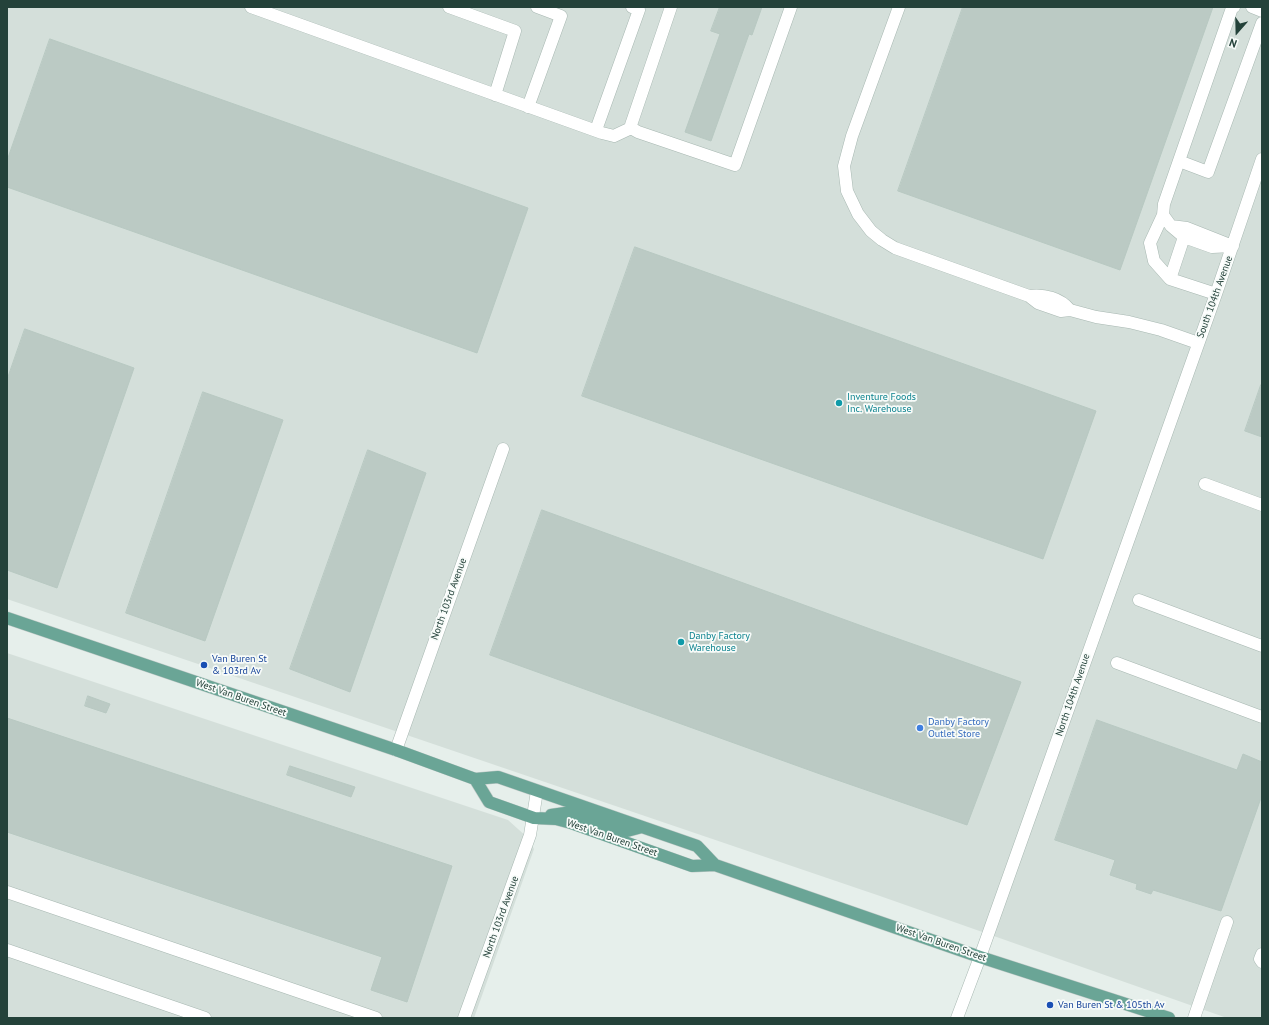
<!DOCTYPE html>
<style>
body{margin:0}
#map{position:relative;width:1269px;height:1025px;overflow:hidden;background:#e6efeb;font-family:"PT Sans",sans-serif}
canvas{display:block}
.frame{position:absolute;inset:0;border:8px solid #24423a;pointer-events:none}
.north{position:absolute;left:1217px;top:12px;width:40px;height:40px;-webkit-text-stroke:3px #f7fbf9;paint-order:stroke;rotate:200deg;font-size:11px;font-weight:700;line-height:16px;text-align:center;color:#24423a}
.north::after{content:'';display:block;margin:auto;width:14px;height:18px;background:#24423a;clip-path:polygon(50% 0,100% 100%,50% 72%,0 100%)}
</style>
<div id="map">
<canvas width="1269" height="1025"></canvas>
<div class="frame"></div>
<div class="north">N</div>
</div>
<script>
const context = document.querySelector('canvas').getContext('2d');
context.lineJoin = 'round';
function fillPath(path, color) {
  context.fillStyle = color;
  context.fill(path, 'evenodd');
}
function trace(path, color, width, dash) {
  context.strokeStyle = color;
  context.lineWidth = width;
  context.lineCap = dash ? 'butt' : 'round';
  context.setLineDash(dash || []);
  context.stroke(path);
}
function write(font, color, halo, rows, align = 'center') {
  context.font = font + ' "PT Sans",sans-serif';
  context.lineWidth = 3.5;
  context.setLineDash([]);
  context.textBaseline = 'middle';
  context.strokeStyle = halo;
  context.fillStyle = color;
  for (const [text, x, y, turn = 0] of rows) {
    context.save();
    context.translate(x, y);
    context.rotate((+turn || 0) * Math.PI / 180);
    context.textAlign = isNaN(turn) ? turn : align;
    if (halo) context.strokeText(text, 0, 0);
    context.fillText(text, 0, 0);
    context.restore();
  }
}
fillPath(new Path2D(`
 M7,7h1255v1011h-35l-347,-122 -873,-297z
 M7,653l501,167 20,18 6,11 -60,169h-467z`), '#d4dfda');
const building = new Path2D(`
 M720,7h42l-10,28 -3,-1 -38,107 -26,-9 35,-98 -9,-3z
 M963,7h250l-93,263 -222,-79z
 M50,39l478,169 -51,145 -470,-166v-26z
 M635,247l461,164 -53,148 -461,-163z
 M25,329l109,39 -77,220 -50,-18v-190z
 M1261,385l1,1v51l-17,-6z
 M203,392l80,28 -78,221 -79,-28z
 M368,450l58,23 -76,219 -60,-23z
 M542,510l331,120 148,52 -54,143 -147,-51 -330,-119z
 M88,696l22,8 -4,9 -21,-7z
 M7,718l445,148 -45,136 -36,-12 11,-33 -375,-125z
 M1097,720l140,50 6,-16 19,8v33l-41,116 -68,-21 -2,4 -15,-5 1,-5 -27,-9 5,-15 -60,-20z
 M290,766l65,21 -4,10 -64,-22z`);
fillPath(building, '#bbcac4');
trace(building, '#b8c9c2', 1);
const minor = new Path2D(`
 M251,7l351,126 12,3 17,-8
 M449,7l66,24 -20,64
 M671,7l-40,118v3l7,4 97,33 56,-158
 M899,7l-47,129 -8,30 3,25 11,23 13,17 11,9 13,8 134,48
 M1252,7l10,4
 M528,107l33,-91 -24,-9
 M596,130l43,-120 -7,-3
 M1179,161l29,11 54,-149
 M1163,215l-13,28 4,18 16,18
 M1171,226l16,2 43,17
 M1184,237l-14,42 46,15
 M1233,246l-21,1 -28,-10 -13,-11 -8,-11 1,-11 68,-196 2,-1
 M1070,310c-10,-12 -26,-16 -41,-14l9,7 23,8 9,-1 26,7 33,5 32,8 37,13
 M1205,484l57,21
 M1139,600l123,46
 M1117,663l145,54
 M396,750l107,-301
 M7,892l369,126
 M7,950l198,68
 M1262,954l-2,5 2,3
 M464,1018l66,-183 7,-44
 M957,1018l23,-61 236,-663 46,-135
 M1194,1018l33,-96`);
const major = new Path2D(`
 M7,618l389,132 79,29 23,-2 199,69 18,19
 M475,779l14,23 45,16 22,1 15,4 121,43 23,-1 265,92 189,61
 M551,815l21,-3 55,19 15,-4`);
trace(minor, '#a8b8b2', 13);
trace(major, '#c2cac8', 13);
trace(minor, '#fff', 12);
trace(major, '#6aa596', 12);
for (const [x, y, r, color] of [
 [839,403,4,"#0f9aa8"],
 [681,642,4,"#0f9aa8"],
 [204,665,4,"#1a4fb4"],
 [920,728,4,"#3f7fe0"],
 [1050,1005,4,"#1a4fb4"]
]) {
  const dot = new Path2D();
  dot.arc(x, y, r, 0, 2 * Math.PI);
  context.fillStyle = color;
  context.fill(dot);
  trace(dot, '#f7fbf9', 1.5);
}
write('10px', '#24423a', '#f7fbf9', [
 ["South 104th Avenue",1215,297,-70],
 ["North 103rd Avenue",449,599,-70],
 ["North 104th Avenue",1073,695,-71],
 ["West Van Buren Street",241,698,19],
 ["West Van Buren Street",612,838,19],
 ["North 103rd Avenue",501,917,-70],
 ["West Van Buren Street",941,943,19]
]);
write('10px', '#0d838f', '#f7fbf9', [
 ["Inventure Foods",847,397],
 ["Inc. Warehouse",847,409],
 ["Danby Factory",689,636],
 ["Warehouse",689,648]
], 'left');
write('10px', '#164399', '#f7fbf9', [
 ["Van Buren St",212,659],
 ["& 103rd Av",212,671],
 ["Van Buren St & 105th Av",1058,1005]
], 'left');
write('10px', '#366cbe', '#f7fbf9', [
 ["Danby Factory",928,722],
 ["Outlet Store",928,734]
], 'left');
</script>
